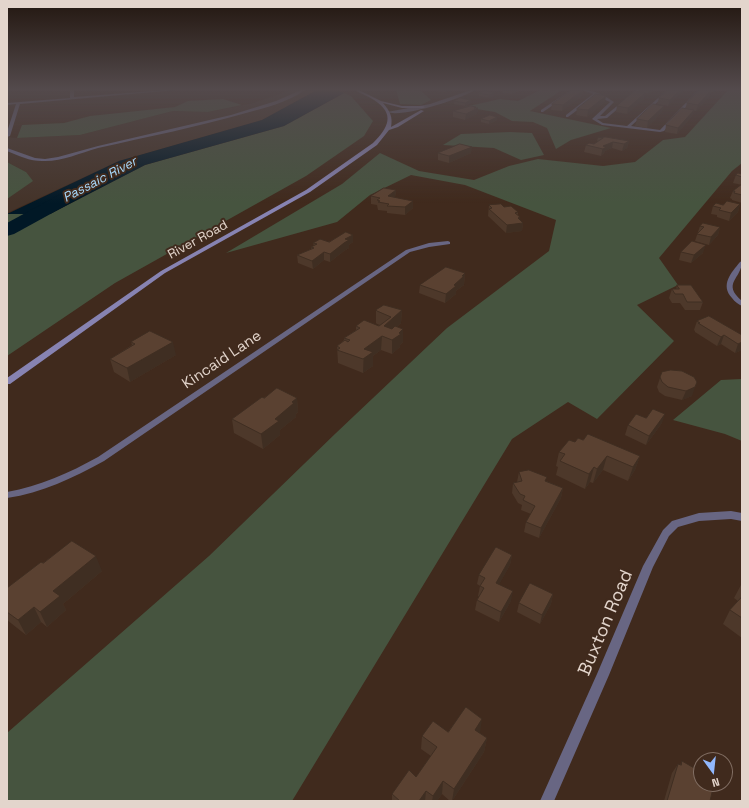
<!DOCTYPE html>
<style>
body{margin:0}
#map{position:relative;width:749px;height:808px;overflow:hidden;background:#402a1d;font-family:"Space Grotesk",sans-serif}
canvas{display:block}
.frame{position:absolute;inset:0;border:8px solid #e3d5cc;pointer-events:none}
.north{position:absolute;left:693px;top:752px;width:40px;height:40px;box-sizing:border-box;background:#402a1d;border:1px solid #816e63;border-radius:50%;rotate:165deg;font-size:11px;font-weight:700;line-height:16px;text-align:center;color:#e3d5cc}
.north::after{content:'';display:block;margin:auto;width:14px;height:18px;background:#91b8fd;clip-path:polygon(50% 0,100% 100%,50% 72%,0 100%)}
</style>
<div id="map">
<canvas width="749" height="808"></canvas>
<div class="frame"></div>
<div class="north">N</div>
</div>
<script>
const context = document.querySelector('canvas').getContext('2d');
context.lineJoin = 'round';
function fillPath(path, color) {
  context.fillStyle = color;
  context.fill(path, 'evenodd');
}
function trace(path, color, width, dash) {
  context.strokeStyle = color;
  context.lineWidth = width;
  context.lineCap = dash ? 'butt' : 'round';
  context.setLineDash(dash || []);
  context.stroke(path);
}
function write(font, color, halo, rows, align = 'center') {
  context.font = font + ' "Space Grotesk",sans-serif';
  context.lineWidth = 4;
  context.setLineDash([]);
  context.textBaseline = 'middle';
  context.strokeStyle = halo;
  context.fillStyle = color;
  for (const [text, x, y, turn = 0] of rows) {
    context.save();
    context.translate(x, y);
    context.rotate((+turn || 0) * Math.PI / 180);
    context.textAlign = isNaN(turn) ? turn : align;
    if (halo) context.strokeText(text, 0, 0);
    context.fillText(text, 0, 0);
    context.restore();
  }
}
fillPath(new Path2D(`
 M291,90h26l-55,30 -143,41 -112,52v-14l19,-27 -19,-10v-25l10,1 63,-3 93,-24 35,1 45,-9z`), '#443329');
fillPath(new Path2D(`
 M396,90h24l11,10 -10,5 -21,-1z
 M540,90h22l-32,21 81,17 -40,12 -15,9 -9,-21 -14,-6 -21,-1 -17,-9 -31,-5 36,-8 18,2z
 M728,90h14v73l-10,8 -73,87 19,27 -41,20 37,36 -77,78 -29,-17 -56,37 -220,362h-285v-68l202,-177 127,-123 111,-105 102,-77 7,-31 -91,-35 -54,-10 -41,20 -33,27 -111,31 116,-69 38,-31 39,18 55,9 35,-14 29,-7 65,7 32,-4 28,-22 22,-3z
 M344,93l7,3 22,25 -9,15 -58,40 -191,107 -108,73v-142h43l95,-49 139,-39z
 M223,99l19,6 -34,7 -35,-1 -93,24 -63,3 5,-13 42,-2 26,-7 85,-9 13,-6z
 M510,132l22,1 12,22 -23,5 -27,-12 -51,-3 18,-11z
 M7,162l19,10 7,9 -26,18z
 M742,379v62l-17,-7 -52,-14 48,-40z`), '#46543f');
fillPath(new Path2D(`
 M317,90h19l8,3 -60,33 -139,39 -95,49h-43l112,-53 143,-41z`), '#011826');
fillPath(new Path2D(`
 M70,191l6,1 3,4 -3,4 -62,34 -7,2v-13l57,-31z`), '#011826');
fillPath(new Path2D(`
 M301,90h4c-17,12 -40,18 -59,23 -49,14 -99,24 -148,35 -18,5 -35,13 -53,13 -13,1 -26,-5 -38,-10v-3l28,10 10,1 13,-2 40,-11 133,-31 45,-14z
 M571,90h4l-32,22h-2v-2z
 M582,90c10,-1 24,6 32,12l-14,14h5l31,-26h4l-33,28 -10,1 6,4 24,3 40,-36h4l-40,36 29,4 38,-40h4l-38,41 -4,1 -58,-7 -10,-6 18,-17 -14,-6 -28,21h-2v-2l27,-21z`), '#686683');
fillPath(new Path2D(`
 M70,90h4v7l91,-7h11l-156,14 -10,32 -3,1v-5l9,-28 -9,1v-2l63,-5z
 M448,241l2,1v2l-21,3 -19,5 -306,209c-31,17 -62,32 -97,37v-6c33,-6 62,-19 91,-35l308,-207 23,-7z
 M742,261c0,18 -21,22 0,40v5c-4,-2 -7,-4 -10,-8 -12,-13 -1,-25 8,-36z
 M731,511l11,2v8l-11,-2 -32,2 -21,6 -9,9 -16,31 -44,108 -55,126h-14l57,-127 46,-108 20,-36 9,-9 27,-8z`), '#686683');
fillPath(new Path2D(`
 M471,90h4c-14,9 -73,28 -88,22l43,-8z`), '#686683');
fillPath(new Path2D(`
 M355,90h4l22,11 21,5h21l2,1 -2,1h-21l-19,-5c7,8 10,14 8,24l30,-17 3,1 -26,16 -9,3 -12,15 -67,47 -145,81 -155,111h-3v-6l154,-107 145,-81 67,-47c15,-15 23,-29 1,-43 -6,-4 -13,-6 -19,-10z`), '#8783b2');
fillPath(new Path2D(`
 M438,90h13l-7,2 -6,-1z
 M503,90l15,1 -6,3 -9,-1z
 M583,90l-1,6 -20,15 -11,-1 1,-6z
 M639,90h14l-5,4 -3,-1 -1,6 -17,15 -11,-2 1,-6 21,-14z
 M668,90h15l-1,2 -14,14 -11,-2 2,-6z
 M699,90h16l-2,2h-2l-1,4 -14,15h-2l-2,5 -15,18 -12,-2 1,-7 19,-16 2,-6z
 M479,93l15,3 -5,2 -10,-2z
 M454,101l17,2 -6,3 -11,-2z
 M605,102l-18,15 -11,-2 1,-6z
 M476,108h2l-1,6 -12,6 -12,-3v-6z
 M662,112l-15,16 -12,-2 2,-7z
 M497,117v3l-8,4 -8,-2v-3z
 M598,137l31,4 -2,7 -5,3 -10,-3 -7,3 -1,2 -3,3 -17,-4 2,-7 8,-1 3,-2z
 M438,153h33l-22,10 -11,-3z
 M742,174v11l-9,-2 3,-8z
 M742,185v18l-10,-3v-1l-2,-1 3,-7z
 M396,190l-1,7 18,11 -8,7 -18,-2v-2l-9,-1 -1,-5 -6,-1v-8z
 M740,204l-2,8 -9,9 -12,-4v-2l-6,-1 2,-8z
 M489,205l15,2 14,5v3l2,5 3,3 -1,8 -16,2 -18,-17z
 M700,226l20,1 -2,8 -9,10 -14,-4z
 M353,235v7l-4,3v3l-5,3 -14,11 -6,-2 -11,9 -15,-6 -1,-8 14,-6v-2l3,-1 -1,-3 16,-1z
 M681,252l22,1 -12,10 -12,-3z
 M465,273l-1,12 -8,6v3l-11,9 -26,-10 1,-8z
 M677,285l26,17 -3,8h-15l-5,-7h-8l-3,-5 3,-9h4z
 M376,310h26l-1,13 -4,4 6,2v13l-3,3v2l-8,7 -11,-4 -8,6v10l-10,7 -25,-10 -1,-17 7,-6v-2l12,-8v-4l24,-1 -3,-1 -1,-1z
 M697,321l45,14v15l-7,3 -14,-9 -4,2 -22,-14v-1l-1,-1z
 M131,342l45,13 -46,27 -16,-10 -4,-13 22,-14z
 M662,372l30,24 -10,4 -17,-4 -6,-4 -2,-5z
 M264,398h33l1,14 -2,2v3l-16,13v5l-17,14 -29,-16 -2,-14z
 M646,418l16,5 -16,22 -21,-10 3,-10z
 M583,440l57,16 -5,14 -7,11 -25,-11 -10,13 -3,-1 -5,7 -29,-14 2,-8 -2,-1 3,-14 16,-10z
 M519,472l27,9 17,7 -2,10 -22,40 -15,-6 2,-10 5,-8 -10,-4 1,-5 -4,-2 -6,-10 1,-10 4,-1z
 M512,555l-2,10 -11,19 12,17 -12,21 -24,-12 2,-10 2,-4h-1l2,-10 -3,-2 2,-9z
 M43,563l59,8 -39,33 3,6 -19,17 -6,-5 -15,13 -19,-15v-32z
 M742,583v55l-19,-14 7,-14 8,-9 -4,-3z
 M553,594l-2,10 -11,20 -23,-12 2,-9z
 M448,732l32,1 7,5 -3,14 -32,49h-2l-8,-7 -5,7h-45v-7l24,-17 15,-21 -10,-7 1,-13z
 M682,761l28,40h-46l8,-28 6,-9 2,1z`), '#4d382a');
fillPath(new Path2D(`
 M86,90h11v1h-10z
 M444,90h7l-7,2z
 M516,90h2v1l-6,3v-3z
 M583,90l-1,6 -20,15 1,-6z
 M649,90h4l-5,4z
 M680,90h3l-1,2 -14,14 2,-6z
 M711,90l-1,6 -14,15 2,-6z
 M494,93v3l-5,2v-3z
 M645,93l-1,6 -17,15 1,-6z
 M606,96l-1,6 -18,15 1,-7z
 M471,100v3l-6,3v-3z
 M664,106l-2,6 -15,16 1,-7z
 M476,107v2l2,-1 -1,6 -12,6 1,-6z
 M694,110l-2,6 -15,18 1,-6z
 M497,117v3l-8,4v-3z
 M629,141l-2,7 -5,3 2,-7z
 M613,142l-1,6 -7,3 -1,2 -3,3 2,-10z
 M472,147l-1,6 -22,10v-7z
 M396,190l-1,7 -7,-1z
 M413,201v7l-8,7v-8z
 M740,204l-2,8 -9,9 2,-8z
 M520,217v7l3,-1 -1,8 -16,2 1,-8 11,-7z
 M720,227l-2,8 -9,10 2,-8z
 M353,235v7l-4,3v3l-5,3 -14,11v-8l15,-15z
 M706,245l-3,8 -12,10 3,-8z
 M324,252v8l-11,9 -1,-8z
 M465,273l-1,12 -8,6v3l-11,9 1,-9 16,-18z
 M402,310l-1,13 -15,15 -2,-12z
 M403,329v13l-3,3v2l-8,7v-14z
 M724,335l-3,9 -4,2 4,-9z
 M382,336l-1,14 -8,6v10l-10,7 1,-24z
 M173,342l3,13 -46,27 -3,-14z
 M742,342v8l-7,3 3,-9z
 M695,387l-3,9 -10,4 4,-9z
 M297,398l1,14 -2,2v3l-16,13v5l-17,14 -2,-15 14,-15 17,-17z
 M665,414l-3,9 -16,22 3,-9z
 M607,456l-4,14 -10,13 4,-14z
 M640,456l-5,14 -7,11 5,-14z
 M594,467l-4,15 -5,7 4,-15z
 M563,488l-2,10 -22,40 2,-10z
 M512,555l-2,10 -15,27 1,-9z
 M96,556l6,15 -39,33 3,6 -19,17 -7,-15 13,-21z
 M513,591l-2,10 -12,21 2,-10z
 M553,594l-2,10 -11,20 2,-9z
 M34,607l7,15 -15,13 -8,-15z
 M482,719l-2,14 -8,10 3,-13z
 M487,738l-3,14 -32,49 2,-12z
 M443,781l-1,13 -5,7h-5l1,-5z
 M426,791l-1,10h-6z`), '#3f2e22');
const building = new Path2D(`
 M504,90h12l-4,1z
 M572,90h11l-20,15 -11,-1z
 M668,90h12l-10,10 -11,-2z
 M699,90h12l-13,15 -11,-2z
 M485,91l9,2 -5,2 -10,-2z
 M635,91l10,2 -17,15 -11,-2z
 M596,94l10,2 -18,14 -11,-1z
 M460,98l11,2 -6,3 -11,-2z
 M653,104l11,2 -16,15 -11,-2z
 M471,106l5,1 -2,1h4l-12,6 -13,-3z
 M682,108l12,2 -16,18 -12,-3z
 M490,115l7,2 -8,4 -8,-2z
 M598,137h8l23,4 -5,3 -11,-2 -10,4 3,1 -3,2 -17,-4 3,-2 5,1 9,-6z
 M460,144l12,3 -23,9 -11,-3z
 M738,173l4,1v3l-6,-2z
 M741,185h1v10l-8,-2 1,-2h-2z
 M384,188l12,2 -8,6 25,5 -8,6 -18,-1 2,-2 -11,-2 2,-1 -3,-1 3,-2 -9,-2z
 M727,201l13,3 -9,9 -12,-3 2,-2 -8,-2 3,-3 7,2z
 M501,204l3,3 7,-1 7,6 -3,1 5,4 -2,1 5,5 -16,2 -18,-16 3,-1 -3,-3z
 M703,223l17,4 -9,10 -14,-3 7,-7 -4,-1z
 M346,232l7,3 -8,4 4,1 -5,3 -14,11 -6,-2 -12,9 -15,-6 17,-7 -3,-1 6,-3 -4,-1 7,-4 9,3z
 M692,241l14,4 -12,10 -13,-3z
 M446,267l19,6 -3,3h2l-10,9 2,1 -10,8 -26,-9z
 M677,285h14l12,17h-16l-4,-8h-8l-3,-5h7z
 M384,305l18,5 -18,16 8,3 3,-3 8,3 -4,4 2,1 -9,6 -10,-4 -18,13 9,3 -10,7 -26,-9 3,-2 -3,-2 8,-6 3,2 2,-2 -6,-2 16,-10 -4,-2 8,-6 15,6 12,-9 -14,-6 -1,-1z
 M709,316l33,19v7l-4,2 -14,-9 -3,2 -23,-14h2l-3,-2z
 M150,331l23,11 -46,26 -17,-9 25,-15 -4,-2z
 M671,370l11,1 12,6 3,5 -2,5 -9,4 -18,-4 -6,-5 -2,-5 2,-5z
 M277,388l20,10 -5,4 2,1 -19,16 4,2 -18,13 -29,-15 30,-22 2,1z
 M653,409l12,5 -16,22 -21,-11 8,-11 10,4z
 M588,434l52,22 -7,11 -26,-11 -10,13 -3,-2 -5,7 -29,-13 5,-7 -6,-2 10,-12 6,2 3,-4 5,2z
 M529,470l18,7 -2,4 18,7 -22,40 -15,-6 9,-16 -12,-6 2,-4 -5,-2 -7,-11 9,-2 -3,-9z
 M72,541l24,15 -43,35 7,5 -20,16 -6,-5 -16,13 -11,-8v-24l34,-26 2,1z
 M496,547l16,8 -16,28 17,8 -12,21 -24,-12 7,-12 -4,-2 5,-8 -6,-3z
 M530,583l23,11 -11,21 -23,-12z
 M742,597v21l-12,-8z
 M466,707l16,12 -7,11 12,8 -33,51 -11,-8 -10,15 -7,-5 -7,10h-19l-8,-7 17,-24 7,7 21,-30 -15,-11 11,-15 15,11z
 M682,761l19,11v12h13l-4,17h-43l11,-37 3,1z`);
fillPath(building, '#5a4131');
trace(building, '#3f2e22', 1);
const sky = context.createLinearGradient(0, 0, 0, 203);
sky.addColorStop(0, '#231710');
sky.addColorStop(0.44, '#534a4c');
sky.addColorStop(1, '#534a4c00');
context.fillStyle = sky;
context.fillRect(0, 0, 749, 203);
write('italic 13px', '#a8dbff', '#402a1d', [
 ["Passaic River",100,180,-28]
]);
write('13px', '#e3d5cc', '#402a1d', [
 ["River Road",198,240,-29]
]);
write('15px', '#e3d5cc', '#402a1d', [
 ["Kincaid Lane",222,360,-34]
]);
write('18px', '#e3d5cc', '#402a1d', [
 ["Buxton Road",606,623,-67]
]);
</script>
